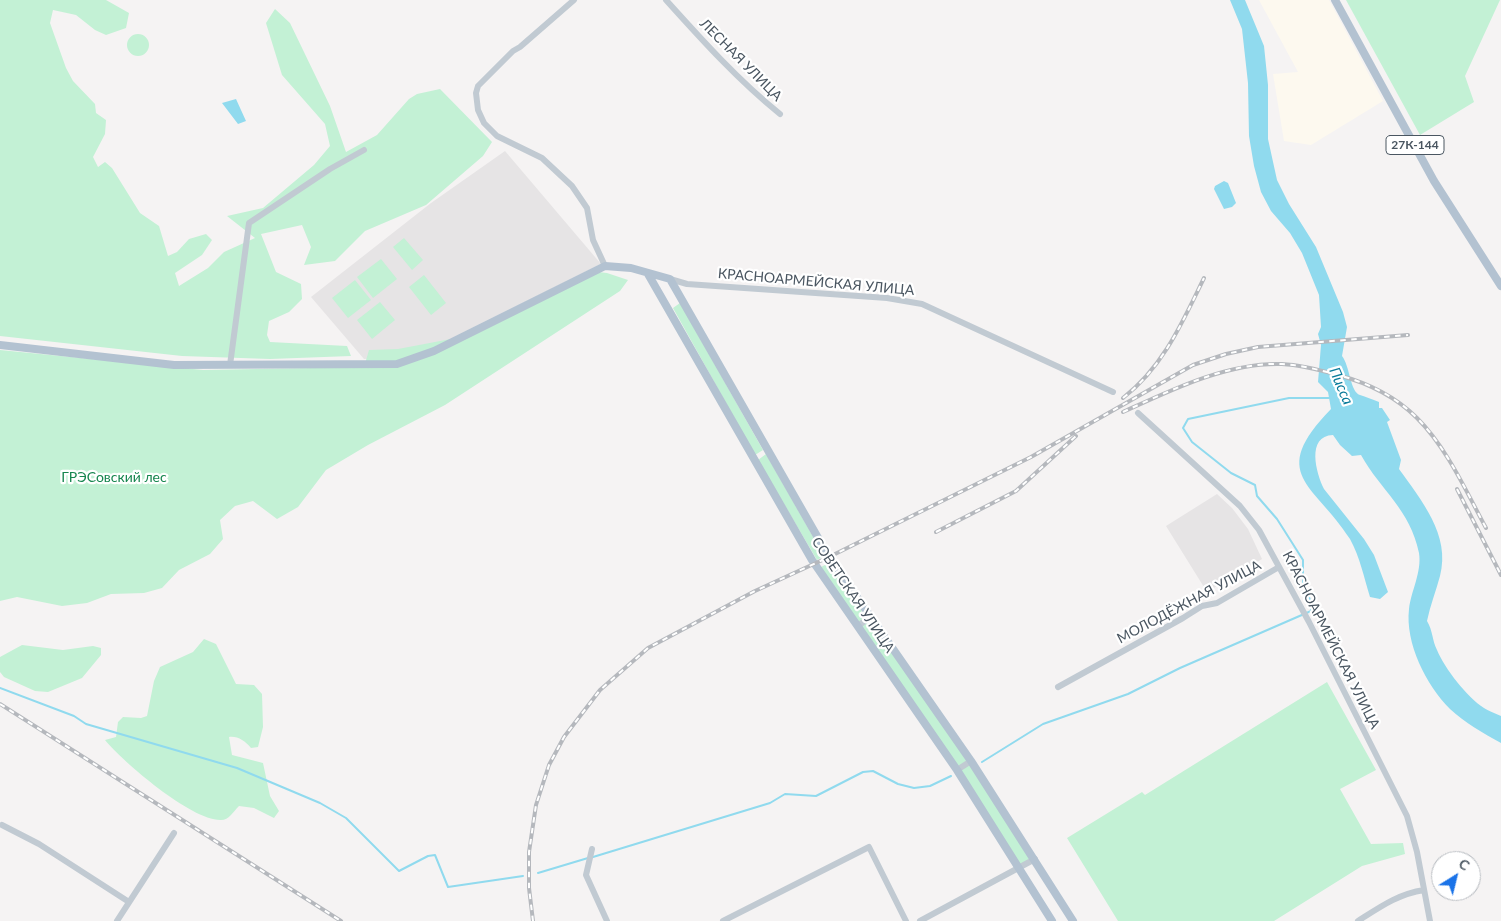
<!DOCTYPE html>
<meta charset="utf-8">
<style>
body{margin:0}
#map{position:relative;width:1501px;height:921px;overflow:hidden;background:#f5f3f3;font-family:Lato,sans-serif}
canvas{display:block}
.north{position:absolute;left:1431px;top:851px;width:50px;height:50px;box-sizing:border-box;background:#fff;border:1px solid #b7bbc0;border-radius:50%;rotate:36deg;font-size:14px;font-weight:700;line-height:20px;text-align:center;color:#4a5661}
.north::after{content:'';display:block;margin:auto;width:18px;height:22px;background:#1a73e8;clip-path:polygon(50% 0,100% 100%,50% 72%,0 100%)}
</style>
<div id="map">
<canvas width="1501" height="921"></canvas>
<div class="north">С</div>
</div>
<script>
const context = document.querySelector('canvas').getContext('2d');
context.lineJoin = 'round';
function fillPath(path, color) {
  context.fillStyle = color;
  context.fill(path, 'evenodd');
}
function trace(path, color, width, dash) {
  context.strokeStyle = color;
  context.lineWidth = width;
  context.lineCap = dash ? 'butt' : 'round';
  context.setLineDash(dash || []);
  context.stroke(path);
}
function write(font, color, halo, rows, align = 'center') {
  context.font = font + ' Lato,sans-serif';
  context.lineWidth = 4.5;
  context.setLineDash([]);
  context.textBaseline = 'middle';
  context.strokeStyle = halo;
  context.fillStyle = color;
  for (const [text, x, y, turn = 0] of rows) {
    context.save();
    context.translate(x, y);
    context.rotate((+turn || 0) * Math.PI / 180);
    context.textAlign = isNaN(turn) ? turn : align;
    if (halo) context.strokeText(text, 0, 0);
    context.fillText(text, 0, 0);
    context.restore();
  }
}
fillPath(new Path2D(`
 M1259,0h70l54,101 -72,44 -27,-4 -11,-67 25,-2z`), '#fdf9ef');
fillPath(new Path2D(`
 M505,151l96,113 -165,82 -34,12 -38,1 -53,-62 120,-94z
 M1217,494l15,14 16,21 14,30 -55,33 -41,-66z`), '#e6e4e5');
fillPath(new Path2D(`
 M0,0h106l23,13 -3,15 -20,7 -11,-5 -19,-15 -23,-5 -3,13 16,45 7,13 22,23 1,9 10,7 -1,14 -12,23 5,10 7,-5 7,6 28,45 19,13 9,30 9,-4 12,-13 17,-5 6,6 -10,15 -27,18 4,13 29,-18 16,-16 31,-14 -28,-22 36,-8 51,-43 16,-19 -5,-22 -43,-49 -16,-52 9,-14 15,14 40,83 16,46 31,-17 32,-36 8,-5 23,-5 52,53 -9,14 -57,49 -61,26 -30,30 -31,4 7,-18 -9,-22 -41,9 15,38 25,12 1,15 -13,13 -20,9 -2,14 3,7 77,4 4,10 -81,3 -88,-3 -182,-20z
 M1346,0h154l-35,76 9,26 -54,33z
 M127 45a11 11 0 1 1 22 0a11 11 0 1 1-22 0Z
 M404,238l19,22 -11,10 -19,-23z
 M381,259l16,20 -24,19 -16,-21z
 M590,271l17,2 21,7 -8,11 -175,114 -77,40 -42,25 -28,37 -21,12 -24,-18 -18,5 -15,14 3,19 -13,15 -31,16 -17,18 -18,5 -33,1 -24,9 -25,3 -45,-9 -17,4v-251l203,20 161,-3 5,-17 29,-1 58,-11z
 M424,275l22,28 -15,12 -22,-28z
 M355,280l16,20 -23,18 -16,-20z
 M380,302l15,18 -23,19 -15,-19z
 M680,303l83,147 -8,5 -82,-147z
 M766,454l58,102 -7,4 -59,-100z
 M829,563l36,53 -7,7 -37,-56z
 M869,621l99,140 -9,6 -98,-140z
 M204,639l12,5 20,40 18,1 8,9 1,33 -5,20 -7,1c-6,-7 -13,-12 -22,-11l3,18 31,8 7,33 9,15 -5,7 -20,-10 -15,-2c-6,6 -10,14 -18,14 -29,1 -98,-58 -116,-80l11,-3 2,-15 5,-5 18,1 6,-2 7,-35 6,-14 33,-15z
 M22,645l41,5 30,-4 8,2v7l-19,23 -34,14 -13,-1 -31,-14 -4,-5v-15z
 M1327,682l49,88 -36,19 31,55 32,-1 2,11 -43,12 -88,55h-156l-51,-83 75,-46 3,3z
 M971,764l60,94 -11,7 -60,-95z`), '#c3f1d5');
fillPath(new Path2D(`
 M1230,0h15l19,46 4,39v54l9,41 12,24 27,43 27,65 4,15 -5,29c8,10 8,36 18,39 6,2 12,4 19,7v6h3l8,12 -3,2 14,38 -2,9c22,31 52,66 41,107 -4,15 -10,30 -13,45 6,10 5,19 10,29 8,19 30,47 47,58 4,3 11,5 17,8v27c-18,-10 -36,-20 -51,-34 -24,-24 -45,-66 -41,-100 2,-18 13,-37 10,-56 -9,-44 -38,-62 -58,-98l-9,1 -12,-11 -7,-10c-27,1 -17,38 -9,54l40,50 10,16 14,37 -8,7 -10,-2c-6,-19 -10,-40 -20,-58 -36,-56 -83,-64 -19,-130l-3,-17 -10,-10 3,-37 -3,-11 3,-7 -2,-32 -17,-42 -12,-20 -19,-22 -10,-19 -7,-26 -5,-30 -1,-53 -6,-54z
 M236,99l10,22 -8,3 -16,-21z
 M1224,181l4,2 8,20 -4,4 -8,2 -10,-20 1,-3z`), '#90daee');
trace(new Path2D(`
 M0,688l74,28 12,8 151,44 83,35 26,15 53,53 29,-15 7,-1 13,32 75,-11
 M982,762l61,-38 85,-30 52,-26 131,-57 1,-6 -9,-23v-22l-26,-41 -20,-23 -2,-11 -24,-12 -39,-31 -9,-14 5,-9 101,-21h40
 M593,857l177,-54 15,-9 31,2 47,-24 10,-1 25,13 16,4 16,-2 21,-10
 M538,873l50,-15`), '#90daee', 2);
trace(new Path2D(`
 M574,0l-54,47 -7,4 -35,35 -2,7 2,17 6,13 13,13 45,22 30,28 15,22 6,32 12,26
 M666,0c36,40 72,80 114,114
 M670,279l17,5 200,14 35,6 191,88
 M230,365l19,-142 81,-54 34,-19
 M1138,413l102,93 19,24 50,92 98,194 10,36 13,69
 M858,626l12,-9
 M1058,687l125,-69 19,-12 15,-3 62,-36
 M957,770l14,-9
 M2,825l37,19 90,58
 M592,849l-6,26 21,46
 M117,921l57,-88
 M723,921l146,-74 37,74
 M920,921l115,-62
 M1358,921c22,-14 40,-27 66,-31`), '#c1cad2', 6);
trace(new Path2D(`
 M1335,0l99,181 67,105
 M648,274l164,286 145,210 95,151
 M0,345l174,20 223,-1 37,-13 171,-85 26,2 39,11 159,278 142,204 102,160`), '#b3c2d1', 8);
const rail = new Path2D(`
 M1123,398c40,-31 59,-75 81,-120
 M1123,412c48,-22 105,-50 159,-48 19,1 38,6 56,11 30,8 57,21 79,43 30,30 49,73 69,110
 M1457,489l44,86
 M936,532l80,-41 60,-55
 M0,704l341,217
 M533,921l-4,-33v-36l7,-47 13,-40 15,-28 36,-47 48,-42 107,-57 74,-34 202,-100 162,-92 33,-11 32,-7 150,-12`);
trace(rail, '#b5b8bd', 4);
trace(rail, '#fff', 2, [5.5]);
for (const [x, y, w] of [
 [1415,145,58]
]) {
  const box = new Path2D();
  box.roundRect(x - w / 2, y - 9.5, w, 19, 4);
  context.fillStyle = '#fff';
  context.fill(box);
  trace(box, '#4a5661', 1);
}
write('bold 12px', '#4a5661', null, [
 ["27К-144",1415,145]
]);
write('14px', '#4a5661', '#fff', [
 ["ЛЕСНАЯ УЛИЦА",741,60,45],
 ["КРАСНОАРМЕЙСКАЯ УЛИЦА",816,282,5],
 ["СОВЕТСКАЯ УЛИЦА",853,595,56],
 ["МОЛОДЁЖНАЯ УЛИЦА",1189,602,-28],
 ["КРАСНОАРМЕЙСКАЯ УЛИЦА",1331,640,63]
]);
write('14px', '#17864f', '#fff', [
 ["ГРЭСовский лес",114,477]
]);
write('italic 15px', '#0c7c9b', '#fff', [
 ["Писса",1341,386,67]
]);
</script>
